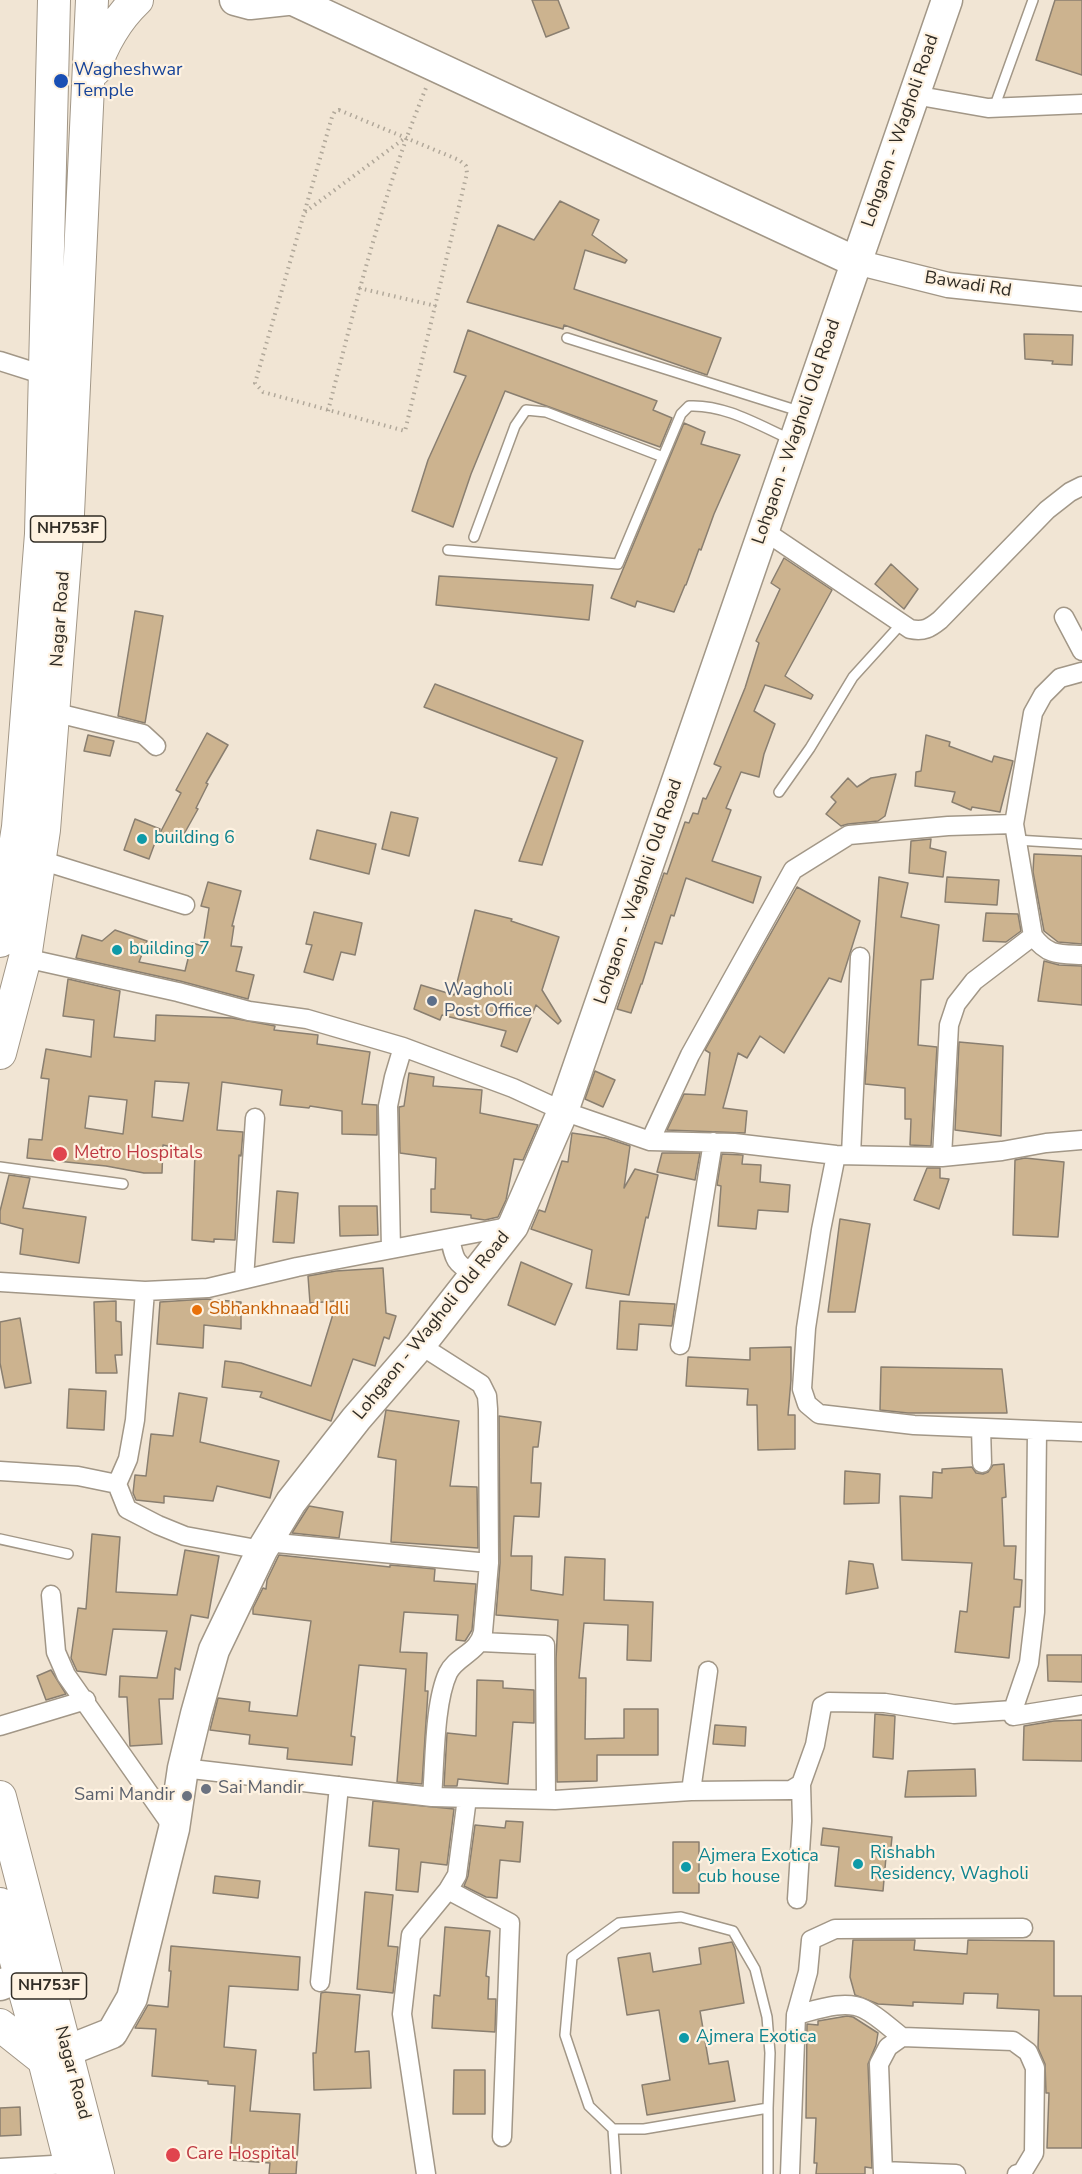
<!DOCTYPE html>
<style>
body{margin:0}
canvas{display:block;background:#f1e5d4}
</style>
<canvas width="1082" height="2174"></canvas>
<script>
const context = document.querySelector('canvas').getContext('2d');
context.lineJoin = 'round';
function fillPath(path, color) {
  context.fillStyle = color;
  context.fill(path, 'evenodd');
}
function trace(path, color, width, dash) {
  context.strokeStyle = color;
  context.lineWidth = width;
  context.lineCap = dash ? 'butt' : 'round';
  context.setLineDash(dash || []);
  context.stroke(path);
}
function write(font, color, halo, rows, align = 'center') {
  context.font = font + ' "Nunito Sans",sans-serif';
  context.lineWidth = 4.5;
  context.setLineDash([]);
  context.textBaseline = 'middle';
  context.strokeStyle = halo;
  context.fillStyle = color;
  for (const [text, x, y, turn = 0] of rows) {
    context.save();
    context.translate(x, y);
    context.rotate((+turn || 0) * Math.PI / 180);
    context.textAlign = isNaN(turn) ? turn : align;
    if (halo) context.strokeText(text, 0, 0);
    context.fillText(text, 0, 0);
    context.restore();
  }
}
const building = new Path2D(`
 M532,0h26l11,28 -23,9z
 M1055,0h27v75l-46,-15z
 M560,201l39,19 -7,15 35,25 -2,3 -40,-13 -11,39 147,49 -14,37 -143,-50 -1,4 -96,-27 31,-77 36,15z
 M468,330l189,71 -4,9 19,8 -12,29 -155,-56 -34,83 -18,53 -41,-16 16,-51 38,-84 -12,-4z
 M1024,334l49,1 -1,30 -20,-1 1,-3 -28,-2z
 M684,423l21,9 -4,12 39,11 -26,59 -13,36 -2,-1 -13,36h-1l-11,27 -37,-11 -2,6 -24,-9z
 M784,558l48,32 -47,86 28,19 -2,4 -46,-14 -11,26 21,13 -11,30 -5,23 -18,-5 -15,36 5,2 -19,51 49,16 -8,26 -67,-25 -12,38 -3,-1 -9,29 -7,-2 -13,42h-1l-10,29 -14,-4 47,-136 3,1 18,-52 4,1 4,-10 5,1 5,-16 3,1 15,-32 -7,-3 31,-76 14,-45 -3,-2 24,-52 -9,-6z
 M891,564l27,25 -14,20 -29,-25z
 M439,576l154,9 -4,35 -153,-15z
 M135,611l28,5 -18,107 -27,-7z
 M435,684l148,57 -41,124 -23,-4 38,-103 -133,-51z
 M207,733l21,12 -22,38 2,1 -12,24 2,1 -19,34 -19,-10 21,-40 -5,-3z
 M88,735l26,6 -4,15 -26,-5z
 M926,735l24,7 -1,4 43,16 2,-6 19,5 -13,51 -28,-5 -1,3 -19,-8 3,-10 -40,-6 1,-14 5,-1z
 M896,774l-11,42 -7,5 -30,3 -7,2 -15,-12 10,-12 -5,-5 17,-19 9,9 14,-9z
 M391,812l27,6 -9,38 -27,-7z
 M135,819l25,10 -11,30 -25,-9z
 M317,830l59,14 -7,30 -59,-15z
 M931,839l-1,9 16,4 -3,25 -34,-4 2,-32z
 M1034,854l48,2v88l-24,-2 -14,-11 -11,-59z
 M879,877l29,6 -7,34 38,8 -6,54 -12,1 -3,65 19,2 -6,99 -21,-1 1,-26h-6v-31l-40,-4z
 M947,877l52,3 -2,25 -52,-3z
 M208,882l33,9 -9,35h2l-3,20 11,1 -6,24 18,4 -6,24 -68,-18 -104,-23 6,-23 20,6 13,-11 32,11 -8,21 46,9 7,-28 11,3 6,-38 -8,-2z
 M797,887l63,34 -19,61 -12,-4 -45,75 -24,-17 -13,22 -9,-5 -15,55 24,3 -2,22 -78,-3 17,-36 21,1 5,-42 -5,-3z
 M475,910l37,9 -1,2 48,16 -17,53 19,31 -3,3 -22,-19 -19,47 -16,-6 5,-15 -64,-16 -2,5 -26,-11 7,-24 33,10z
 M314,912l48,11 -7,32 -14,-3 -8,28 -29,-8 8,-27 -6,-1z
 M986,913l32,1 3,17 -15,11 -23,-1z
 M1044,961l15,4 23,1v39l-44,-4z
 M68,979l52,12 -6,46 41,4 1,-26 76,3 43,8 -1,4 44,5 -1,9 53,8 -8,52 15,1v30l-35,-1v-23l-32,-5 -1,2 -29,-3 2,-15 -60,-8 -5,48 26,2 -2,24 -2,-1 -4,85 -21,-1v3l-22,-2 3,-88 -32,-7 -1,28h-18l-38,-7 -79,-8 2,-19 13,1 7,-61 -8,-1 5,-29 45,8 3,-37 -31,-4zM155,1081l34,2 -6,38 -31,-4zM89,1096l38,4 -4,34 -38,-6z
 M959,1042l44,4 -2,90 -46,-6z
 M595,1071l20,9 -12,27 -18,-8z
 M409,1073l25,4 -1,9 49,4 -2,23 58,12 -15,35 -9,-1 -8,41 -8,17 -13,3 -14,-2v-3l-40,-3v-23h4l1,-31 -36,-5 -1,-46 5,-1z
 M572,1133l34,5 24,8 -6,42 11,-19 23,6 -10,43 -2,-1 -17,78 -43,-7 6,-38 -61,-21 8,-19 6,2 17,-51 6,1z
 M662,1153h38l-5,27 -38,-8z
 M722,1154l21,1 -1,9 19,1 -1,17 30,3 -2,27 -30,-2 -2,19 -38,-3 3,-40 -4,-1z
 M1025,1158l39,4 -6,75 -45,-2 2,-75z
 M927,1168h13v10l9,1 -10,30 -25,-9z
 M9,1175l21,3 -7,30 63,9 -7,46 -59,-9 3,-25 -23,-6v-12z
 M277,1191l21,2 -4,50 -21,-1z
 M339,1206h38l1,29 -38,1z
 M840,1219l30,5 -15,88h-27z
 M521,1262l51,22 -17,41 -47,-20z
 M383,1268l3,45 10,3 -7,23 -5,-2 -9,29 -22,-7 -22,62 -71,-24 2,-5 -40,-5 3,-26 16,2 70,23 26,-85 -27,2 -2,-27 28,-5z
 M206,1299l35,3v27l-37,-4 -1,23 -46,-4 3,-42z
 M116,1301v20l5,1 1,33h-7l2,18h-21l-2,-71z
 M620,1301l55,3 -3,22 -33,-2 -2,26 -20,-1z
 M20,1318l11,65 -26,5 -5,-25v-41z
 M791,1347v33l-3,35h7v34l-37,1 -1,-45h-10l1,-16 -62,-3 2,-29 62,3v-12z
 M881,1367l121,2 5,44h-99l-28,-3z
 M69,1389l37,2 -2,39 -37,-2z
 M179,1393l28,5 -7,44 79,19 -9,37 -53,-12 -4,15 -49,-5v7l-28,-3 -3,-7 2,-18 11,1 5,-42 22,2z
 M386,1410l73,11 -9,65 27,1 1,61 -87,-6 5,-82 -18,-3z
 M499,1416l42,6 -3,25h-5l-2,36h10l-2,34 -25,-1 -3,40h21l-1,34 32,5 2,-38 40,2 -1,41 49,2 -2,59 -24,-1 1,-35 -44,-2 -5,55h7l-1,61 39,-1v-29h34v46h-61v26l-40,1 -1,-123 2,-39 -62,-5 4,-52z
 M1004,1464l2,33 -4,1 2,48h12l-2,33 8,1 -2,27h-6l-5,51 -54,-6 5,-41 7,1 5,-49 -70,-3 -2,-64 32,2 1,-26 9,1v-4l30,-2 4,6 7,1 5,-2 5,-7z
 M845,1471l35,3 -1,29 -35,1z
 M309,1506l34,6 -4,26 -47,-5z
 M92,1534l28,3 -4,55 61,3 8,-45 34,6 -11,62 -17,-3 -11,55 -5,-2 -2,31h-14l3,45 -32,2 -3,-49h-8l1,-21 37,2 10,-47 -54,-2 -7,46 -29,-4 -6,-13 7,-50 8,1z
 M279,1555l111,12v-2l45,4 -1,12 42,3 -4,46 -7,11 -9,-1 2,-25 -54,-3 -4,40 27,1 -2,38h3l-6,93 -25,-2 9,-113 -47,-4 -8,71 4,1 -3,28 -65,-6 1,-11 -39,-4 1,-9 -40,-5 8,-32 32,4 -1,9 48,5 14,-95 -58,-7v-6l10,-20 3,1 1,-9z
 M849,1561l24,3 5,24 -32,6z
 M1047,1655h35v27l-34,-1z
 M51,1670l15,24 -20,6 -9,-24z
 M477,1680l26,1v7l31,2v33l-21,-1 -5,62 -50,-5 -1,7h-13l3,-53 29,3z
 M875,1714l20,2 -2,43 -20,-2z
 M1082,1720v41l-59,-1 1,-34 30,-5z
 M715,1725l31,2 -1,19 -32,-2z
 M975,1769l1,27 -71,1 3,-26z
 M373,1801l81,8 -7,56 -26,-3 -3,30 -22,-2 3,-41 -30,-3z
 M506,1821l17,1 -3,40 -20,-2 -3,38 -11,-1 -22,-11 4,-10 7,-51 30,3z
 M823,1828l69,9 -2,20h-4l-3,34 -48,-5 4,-39 -18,-2z
 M673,1842h26v51h-26z
 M215,1876l45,5 -2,17 -45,-5z
 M365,1892l28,3 -5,51 10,1 -5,46 -36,-4z
 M445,1927l45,4 -4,45 3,1 -1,22h8l-1,33 -63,-4 2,-33 6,1z
 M853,1940h62l-1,10 53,4 1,-14 86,1v55h28v152h-35l2,-55h-3l-1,-29 -7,-16 1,-38 -42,-2 1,-14 -34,-1 -1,11 -50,-2v4l-35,-2 -23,-9 -5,-18z
 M732,1942l3,7 9,54 -44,8 9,53 19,-3 7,40 -88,14 -5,-30 28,-5 -11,-70 -32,5 -9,-57 32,-5 3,19 48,-8 -2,-16z
 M171,1946l129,11 -2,33 -69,-4 -5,61 32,3 -6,61 50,3 -4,60h-27l1,-11 -40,-3 5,-74 -27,-2v-3l-56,-5 4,-47 -21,-1 13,-23 20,2 3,-36h-2z
 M325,1992l35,3 -5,57 14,-1 2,37 -57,2 -1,-37h3l5,-60z
 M847,2016l6,1 25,16 -2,12 -8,19 4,104 -7,-1v7h-49l1,-11h-3l2,-45h-10l1,-94 11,1v-4z
 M454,2070h31v44h-32z
 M20,2107l1,28 -21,1v-28z`);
fillPath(building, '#ccb38f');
trace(building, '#8a7f70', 1.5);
const service = new Path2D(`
 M994,108l39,-108
 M567,338l235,74
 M474,537l41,-111 11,-16 20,2 117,45
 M448,550l170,14 63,-150 8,-8c36,-2 71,20 103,34
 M779,792l31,-44 43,-71 49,-54
 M1016,840l66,4
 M0,1167l123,17
 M0,1539l68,15
 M613,2129h31l124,-21
 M616,2174l-3,-45 -24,-23 -24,-71 7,-78 47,-34 62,-6 52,14 22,38 12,48 3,36 -2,55v66`);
const minor = new Path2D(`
 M914,95l74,13 94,-4
 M0,361l44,14
 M763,530l147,99c14,3 20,-1 30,-9l107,-110 23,-18 12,-6
 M1064,617l18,34
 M1082,672l-22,6 -17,17 -10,18 -19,111 -66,2 -99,9 -56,35 -103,185 -40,86 84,2 102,12 106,2 60,-6 44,-8 36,-3
 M53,712l90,22 13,12
 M1014,824l19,112c15,20 26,18 49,19
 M40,860l145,45
 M25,958l153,34 71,19 58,8 96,28 110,41 50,23 87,30
 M836,1155l-15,75 -15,98 -4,61 5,15 12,10 95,11 168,7
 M851,1155l9,-198
 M942,1157l7,-132 7,-21 18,-23 59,-45
 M450,1238c4,21 5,26 25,36
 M391,1249l-3,-143 6,-29 9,-30
 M244,1279l11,-161
 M0,1282l145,9 63,-3 89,-21 216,-41
 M420,1345l61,39 6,12 1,13 1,154 -6,69c-4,21 -27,24 -35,41 -14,30 -13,90 -16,124
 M680,1345l33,-203
 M981,1428l1,35
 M1037,1431l-2,181 -6,51 -16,47v6l69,-11
 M0,1471l78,5 39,8 11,-25 7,-39 10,-129
 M117,1484l10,25 31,16 27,11 77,14
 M266,1542l223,21
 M51,1595l5,57 10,23 108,154
 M481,1642l64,3 1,154
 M0,1726l86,-26
 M183,1768l249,29 123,3 136,-9 100,-1 10,-6 14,-39 7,-39 7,-4 56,1 69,11 59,-4
 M691,1791l17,-120
 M448,1890l62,33 -8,214
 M797,1899l5,-78 -1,-37
 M320,1982l19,-196
 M796,2015l12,-43 3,-32 24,-11 188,-1
 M0,2168l70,-4
 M883,2171l73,3
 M426,2174l-24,-160 9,-79 37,-45 9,-15 10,-77
 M790,2174l6,-159c20,-5 49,-16 68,-6 14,7 26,19 38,28
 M883,2174l-4,-110 9,-17 14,-10 111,4 15,11 7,16 -1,85 -12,20 -5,1`);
const tertiary = new Path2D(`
 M856,262l92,23 134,14`);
const primary = new Path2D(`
 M235,0l15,4 37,-4
 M293,0l563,262
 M0,1985l44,-17
 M44,2060l68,-27 20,-35 42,-169 9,-61 13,-54 18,-64 48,-100 29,-48 65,-83 64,-74 93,-119 50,-115 384,-1111`);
const trunk = new Path2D(`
 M95,70c6,-25 23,-52 42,-70
 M0,941l18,-114 23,-293 13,-534
 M0,1053l25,-95 19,-128 23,-295 25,-535
 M0,1797l98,377
 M0,1904l44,156 29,114
 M0,2025l44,35`);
trace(service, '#a29787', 12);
trace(minor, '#a29787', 21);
trace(tertiary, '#a29787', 27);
trace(primary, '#a29787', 33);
trace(trunk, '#a29787', 34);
trace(new Path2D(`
 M339,110l120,50 7,6 1,7 -7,29 -55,229 -142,-39 -8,-9 77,-266 3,-6z
 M305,212l100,-74
 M359,288l77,18
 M328,411c28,-109 55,-219 98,-323`), '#b1a89a', 4, [1.5, 4.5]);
trace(service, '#fff', 9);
trace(minor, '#fff', 18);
trace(tertiary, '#fff', 24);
trace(primary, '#fff', 30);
trace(trunk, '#fff', 32);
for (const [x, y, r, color] of [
 [61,81,8,"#1a4fb4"],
 [142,839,6,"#0f9aa8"],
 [117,950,6,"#0f9aa8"],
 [432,1001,6,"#5c6f8a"],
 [60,1154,8,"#e0444e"],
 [197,1310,6,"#e8710a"],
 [206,1789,6,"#6b7280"],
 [187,1796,6,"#6b7280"],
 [858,1864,6,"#0f9aa8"],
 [686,1867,6,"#0f9aa8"],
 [684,2038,6,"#0f9aa8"],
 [173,2155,8,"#e0444e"]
]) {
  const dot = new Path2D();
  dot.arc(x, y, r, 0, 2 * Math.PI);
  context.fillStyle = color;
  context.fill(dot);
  trace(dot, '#fef2e1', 2);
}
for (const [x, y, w] of [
 [68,529,75],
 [49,1986,75]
]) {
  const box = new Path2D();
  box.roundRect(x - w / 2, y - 13, w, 26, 4.5);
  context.fillStyle = '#fef2e1';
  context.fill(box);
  trace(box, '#302c25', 1.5);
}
write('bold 16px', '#302c25', null, [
 ["NH753F",68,529],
 ["NH753F",49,1986]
]);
write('18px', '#164399', '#fef2e1', [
 ["Wagheshwar",74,71],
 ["Temple",74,92]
], 'left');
write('18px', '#302c25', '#fef2e1', [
 ["Lohgaon - Wagholi Road",901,131,-71],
 ["Bawadi Rd",968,285,9],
 ["Lohgaon - Wagholi Old Road",797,432,-71],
 ["Nagar Road",61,619,-86],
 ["Lohgaon - Wagholi Old Road",639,892,-71],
 ["Lohgaon - Wagholi Old Road",432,1326,-51],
 ["Nagar Road",72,2073,75]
]);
write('18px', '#0d838f', '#fef2e1', [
 ["building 6",154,839],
 ["building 7",129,950],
 ["Rishabh",870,1854],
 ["Residency, Wagholi",870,1875],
 ["Ajmera Exotica",698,1857],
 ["cub house",698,1878],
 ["Ajmera Exotica",696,2038]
], 'left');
write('18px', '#4e5e75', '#fef2e1', [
 ["Wagholi",444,991],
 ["Post Office",444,1012]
], 'left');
write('18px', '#be3a42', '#fef2e1', [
 ["Metro Hospitals",74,1154],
 ["Care Hospital",186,2155]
], 'left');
write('18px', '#c56008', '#fef2e1', [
 ["Sbhankhnaad Idli",209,1310]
], 'left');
write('18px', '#5b616d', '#fef2e1', [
 ["Sai Mandir",218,1789],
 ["Sami Mandir",175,1796,"right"]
], 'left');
</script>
